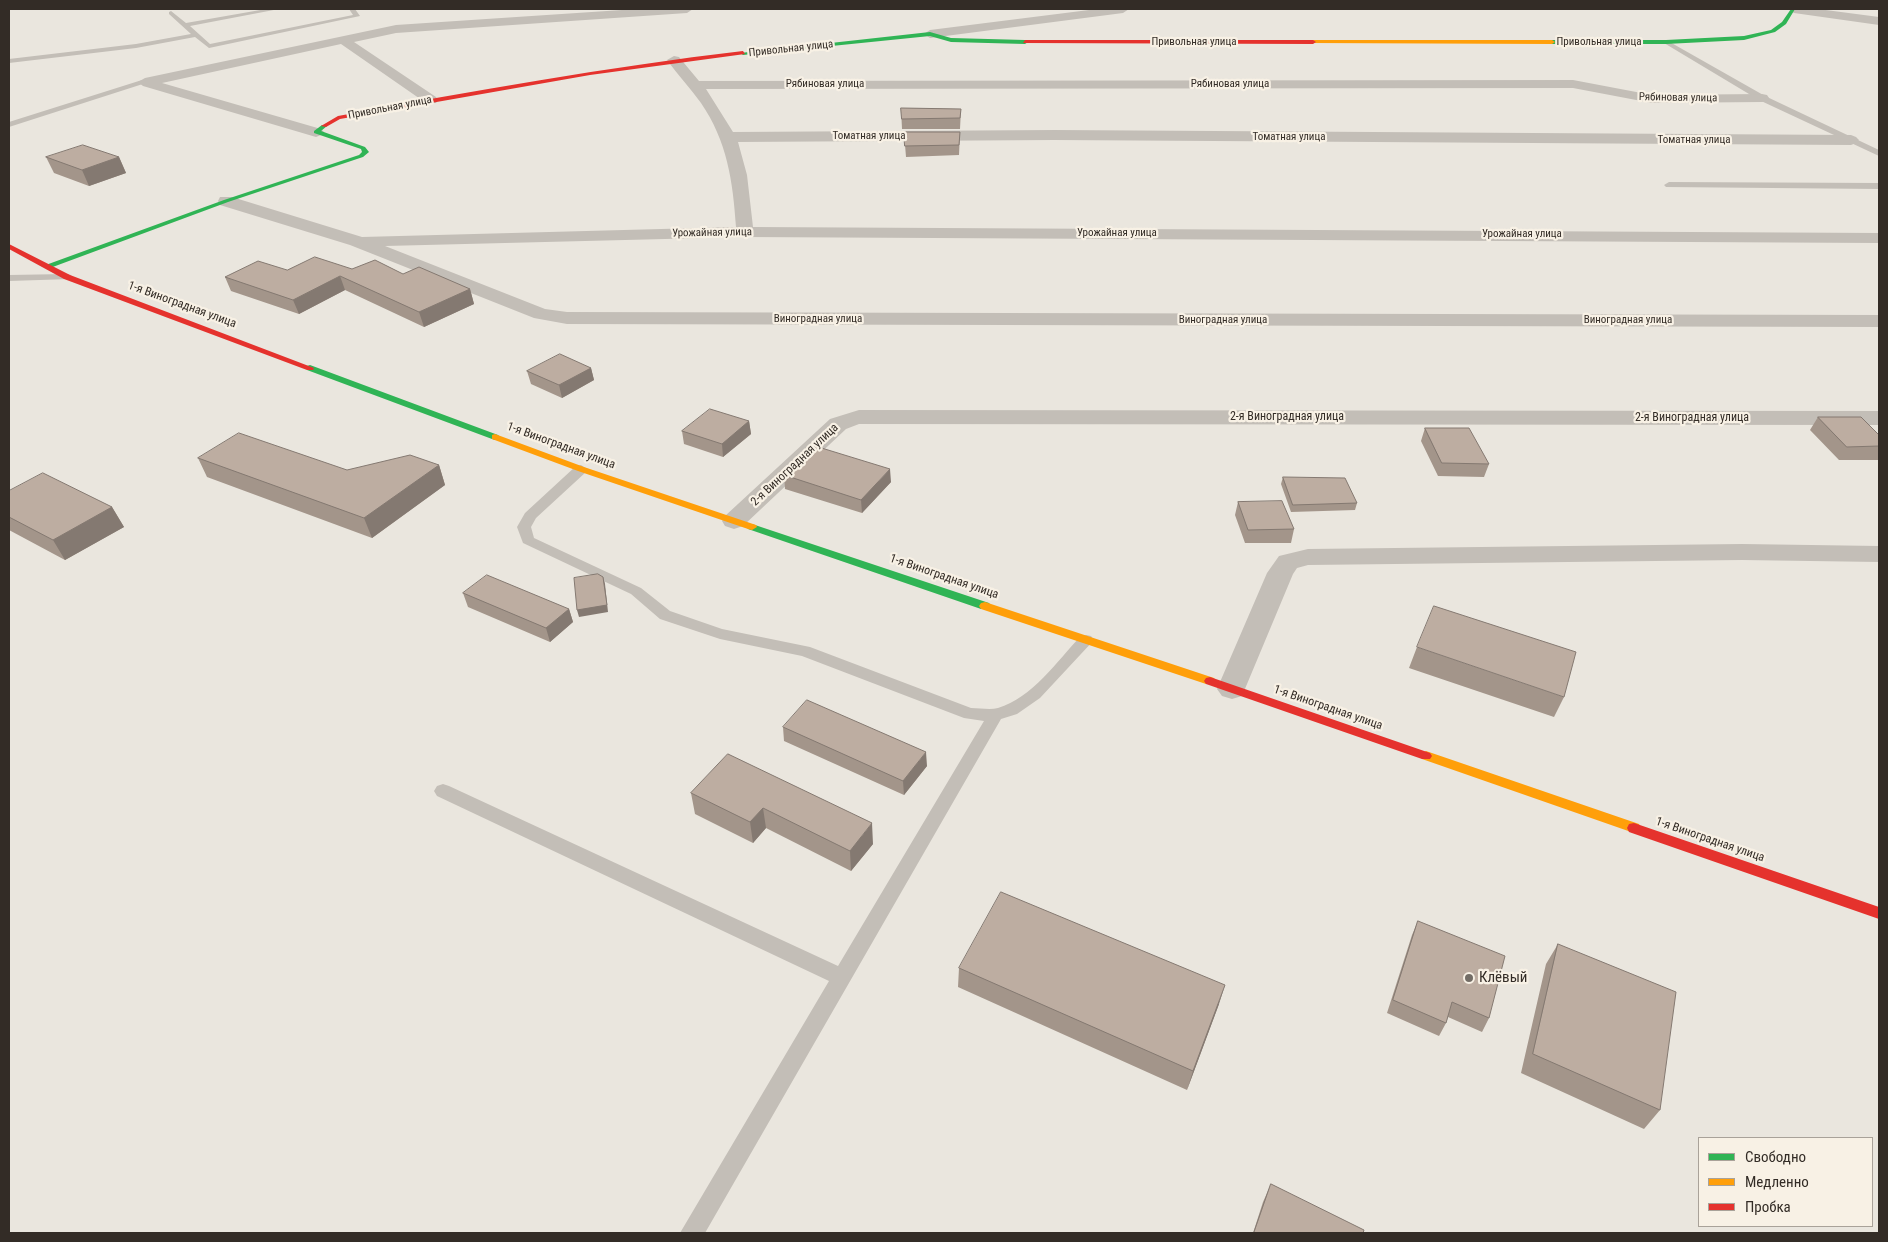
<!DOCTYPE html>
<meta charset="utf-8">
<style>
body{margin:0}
#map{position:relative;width:1888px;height:1242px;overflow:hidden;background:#eae6de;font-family:"Roboto Condensed",sans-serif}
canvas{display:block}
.frame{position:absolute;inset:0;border:10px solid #332c26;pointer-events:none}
.legend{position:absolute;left:1698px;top:1137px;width:175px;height:90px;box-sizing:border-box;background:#f8f1e5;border:1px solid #a9a299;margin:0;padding:6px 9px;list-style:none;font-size:15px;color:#332c26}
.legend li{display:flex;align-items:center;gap:10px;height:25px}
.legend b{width:25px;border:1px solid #a9a299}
</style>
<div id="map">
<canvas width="1888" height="1242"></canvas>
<div class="frame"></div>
<ul class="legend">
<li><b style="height:6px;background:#30b455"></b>Свободно</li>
<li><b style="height:6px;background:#ff9f0a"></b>Медленно</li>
<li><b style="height:6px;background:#e5322d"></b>Пробка</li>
</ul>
</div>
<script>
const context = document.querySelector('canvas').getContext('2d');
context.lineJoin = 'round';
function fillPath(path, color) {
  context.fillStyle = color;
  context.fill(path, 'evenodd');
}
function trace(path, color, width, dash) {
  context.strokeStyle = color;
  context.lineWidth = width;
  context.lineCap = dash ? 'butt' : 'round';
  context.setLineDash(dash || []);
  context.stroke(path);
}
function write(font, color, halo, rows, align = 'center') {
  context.font = font + ' "Roboto Condensed",sans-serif';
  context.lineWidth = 4.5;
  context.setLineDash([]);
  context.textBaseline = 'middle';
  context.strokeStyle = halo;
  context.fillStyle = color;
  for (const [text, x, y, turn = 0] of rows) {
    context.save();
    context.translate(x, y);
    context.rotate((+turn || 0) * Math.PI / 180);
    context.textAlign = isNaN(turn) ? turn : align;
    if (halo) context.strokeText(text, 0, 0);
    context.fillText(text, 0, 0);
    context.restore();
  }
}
fillPath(new Path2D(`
 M266,9h13l-89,17 20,18 143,-29 -4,-6h6l5,7 -151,32 -14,-11 -59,11 -127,15v-4l127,-15 55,-10 -22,-20v-2l2,-1 15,12z
 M1664,41h4l97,55 114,54v6l-120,-56 -95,-57z
 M142,80l7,2 -140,45v-5z
 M1669,182l210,1v6l-213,-2 -2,-2z
 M67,274l4,1 1,2 -1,2 -62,2v-6z
 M581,465l6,4 -1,3 -50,46 -5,9 3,11 107,50 29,23 52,18 88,18 161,61c9,0 19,2 27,0 34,-10 59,-47 83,-72l5,-1 5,1 3,4 -54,58 -23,16 -16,5 -296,514h-25l149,-252 -392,-185 -3,-5 3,-5 6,-2 6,2 389,180 146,-245 -20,-3 -162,-62 -82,-17 -60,-20 -29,-25 -108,-51 -6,-16 8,-14 51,-47z`), '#c3beb7');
fillPath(new Path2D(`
 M637,9h56l-6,4 -291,20 -42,9 82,55 2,3 -2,3h-10l-85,-59 -179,39 159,46 3,3 -3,3 -5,2 -173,-51 -5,-4 7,-4 251,-53z
 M1097,9h32l-6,4 -193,25 -6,-4 6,-4z
 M1788,9h30l61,8v8l-85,-12z
 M674,56l5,1 20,24 874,-1 79,15 110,-1 5,1 2,3 -2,3 -5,1 -110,1 -79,-15 -867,1 27,43 322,-2 796,5 5,2 3,3 -3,3 -5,2 -796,-5 -317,2 9,33 6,52 1126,6v10l-1134,-6 -360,9 160,63 22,3 1312,3v12l-1312,-3 -33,-6 -184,-73 -130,-40 -2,-4 2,-4h12l130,40 374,-10c-3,-46 -9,-86 -35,-124 -11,-15 -23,-28 -34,-43z
 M859,410l1020,1v14l-1020,-1 -13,5 -103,97 -9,3 -9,-3 -3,-5 3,-5 105,-97z
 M1742,544l137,2v16l-137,-2 -434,5 -11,3 -4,6 -51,122 -10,3 -10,-3 -5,-7 50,-116 12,-17 29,-7z`), '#c3beb7');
fillPath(new Path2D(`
 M1791,9h4l-9,15 -11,8 -31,8 -78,4h-114l-3,-2 3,-2h114l78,-4 27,-6 11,-8z
 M930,32l21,6 74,2 3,2 -3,2 -74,-2 -21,-6 -187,19 -3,-2z
 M322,125l5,1 -6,5 44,16 4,5 -6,5 -135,45 -178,66 -7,-2 181,-66 135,-45 3,-3 -1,-3 -47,-16v-2z
 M310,365l188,70 2,2 -5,3 -3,-1 -185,-69v-4z
 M752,524l237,79 2,3 -2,3h-8l-233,-80 -1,-2z`), '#30b455');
fillPath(new Path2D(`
 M1313,40h239l3,2 -3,2 -241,-1z
 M495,434l89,33 172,58 1,2 -5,3 -4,-1 -170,-58 -86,-32v-4z
 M985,602l229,76 2,3 -2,3h-8l-225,-75 -2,-3 2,-3z
 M1426,751l213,73 2,4 -2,4 -5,1 -212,-74 -2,-3 2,-3z`), '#ff9f0a');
fillPath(new Path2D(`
 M1025,40h288l3,2 -3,2 -290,-1z
 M743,51l2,3 -155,21 -250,44 -14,8 -5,-1 17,-10c135,-25 269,-49 405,-65z
 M9,244l61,31 244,93 -1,2h-6l-243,-91 -55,-30z
 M1210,677l220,76 2,3 -2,3h-8l-216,-75 -2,-3 2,-3z
 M1634,823l245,84v12l-250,-87 -2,-4 2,-4z`), '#e5322d');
fillPath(new Path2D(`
 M901,108l60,1 -1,20h-58z
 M904,132h56l-1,23 -53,2z
 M46,157h73l7,16 -37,13 -35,-13z
 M352,269l51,5 67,15 4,15 -50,23 -79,-37 -46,24 -68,-23 -6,-14 62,-7z
 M591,368l3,12 -32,18 -31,-14 -4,-13z
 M1818,417l61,18v25h-40l-29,-30z
 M749,421l2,13 -28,23 -39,-13 -2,-13z
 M1425,428l64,36 -5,13 -46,-1 -17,-35z
 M198,458l149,12 92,-5 6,20 -73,53 -165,-61z
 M784,475l107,7 -29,31 -77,-24z
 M1283,477l74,26 -2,7 -64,2 -10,-28z
 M9,491l103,16 12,20 -59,33 -56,-30z
 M1238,502l56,27 -3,14h-46l-10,-28z
 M463,593l106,16 4,13 -23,20 -82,-35z
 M1417,647l147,50 -10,20 -145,-49z
 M783,727l144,39 -23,29 -120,-54z
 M728,754l145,90 -22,27 -85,-43 -13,15 -58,-29 -4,-21z
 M1418,921l71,97 -7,14 -34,-15 -2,6 -7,13 -52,-23 25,-78z
 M1558,944l102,166 -16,19 -123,-56 25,-109z
 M959,968l260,36 -32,86 -229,-103z
 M1271,1184l92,49h-110l10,-31z`), '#a3958a');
fillPath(new Path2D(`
 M119,157l7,16 -37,13 -7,-16z
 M340,276l5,14 -46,24 -6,-14z
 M470,289l4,15 -50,23 -5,-15z
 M591,368l3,12 -32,18 -3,-13z
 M749,421l2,13 -28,23 -1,-13z
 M439,465l6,20 -73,53 -8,-20z
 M890,469l1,13 -29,31 -1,-13z
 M112,507l12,20 -59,33 -12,-20z
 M603,577l2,7 3,28 -29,5 -2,-7z
 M569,609l4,13 -23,20 -4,-14z
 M926,752l1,14 -23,29 -1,-14z
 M763,808l3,20 -13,15 -3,-21z
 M872,823l1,21 -22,27 -1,-20z
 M1225,985l-6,19 -32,86 6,-19z`), '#847971');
const building = new Path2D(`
 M901,108l60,1 -1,9 -58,1z
 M904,132h56l-1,13 -54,1z
 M83,145l36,12 -37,13 -36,-13z
 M315,257l37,12 23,-9 28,14 16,-7 51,22 -51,23 -79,-36 -47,24 -68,-23 33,-16 29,9z
 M560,354l31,14 -32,17 -32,-14z
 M710,409l39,12 -27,23 -40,-13z
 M1818,417h43l18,18v11l-32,1z
 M1425,428h44l20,36 -47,-1z
 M239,433l108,37 63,-15 29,10 -75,53 -166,-60z
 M815,446l75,23 -29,31 -77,-25z
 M43,473l69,34 -59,33 -44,-23v-26z
 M1283,477l62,1 12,25 -64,2z
 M1282,501l12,28 -46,1 -10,-28z
 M598,574l5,3 4,28 -30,5 -3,-32z
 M487,575l82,34 -23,19 -83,-35z
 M1434,606l142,46 -12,45 -147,-50z
 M807,700l119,52 -23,29 -120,-54z
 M728,754l144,69 -22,28 -87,-43 -13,14 -59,-29z
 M1001,892l224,93 -32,86 -234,-103z
 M1418,921l87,35 -16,62 -37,-16 -6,21 -53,-23z
 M1558,944l118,48 -16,118 -127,-56z
 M1271,1184l93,46 -1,3h-109z`);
fillPath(building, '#bdada1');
trace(building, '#847971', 1);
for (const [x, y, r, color] of [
 [1469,978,5,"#736d66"]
]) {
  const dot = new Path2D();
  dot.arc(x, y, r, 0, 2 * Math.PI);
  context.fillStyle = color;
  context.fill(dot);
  trace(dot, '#f8f1e5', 2);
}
write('11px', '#332c26', '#f8f1e5', [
 ["Привольная улица",1194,42],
 ["Привольная улица",1599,42],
 ["Привольная улица",791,49,-6],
 ["Рябиновая улица",825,84],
 ["Рябиновая улица",1230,84],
 ["Рябиновая улица",1678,98,1],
 ["Привольная улица",390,108,-11],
 ["Томатная улица",869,136],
 ["Томатная улица",1289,137],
 ["Томатная улица",1694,140],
 ["Урожайная улица",712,233,-1],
 ["Урожайная улица",1117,233],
 ["Урожайная улица",1522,234],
 ["Виноградная улица",818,319],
 ["Виноградная улица",1223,320],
 ["Виноградная улица",1628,320]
]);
write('12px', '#332c26', '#f8f1e5', [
 ["1-я Виноградная улица",182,305,20],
 ["2-я Виноградная улица",1287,417],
 ["2-я Виноградная улица",1692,418],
 ["1-я Виноградная улица",561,446,20],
 ["2-я Виноградная улица",795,465,-43],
 ["1-я Виноградная улица",944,577,19],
 ["1-я Виноградная улица",1328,708,19],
 ["1-я Виноградная улица",1710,840,19]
]);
write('15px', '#332c26', '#f8f1e5', [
 ["Клёвый",1479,978]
], 'left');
</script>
